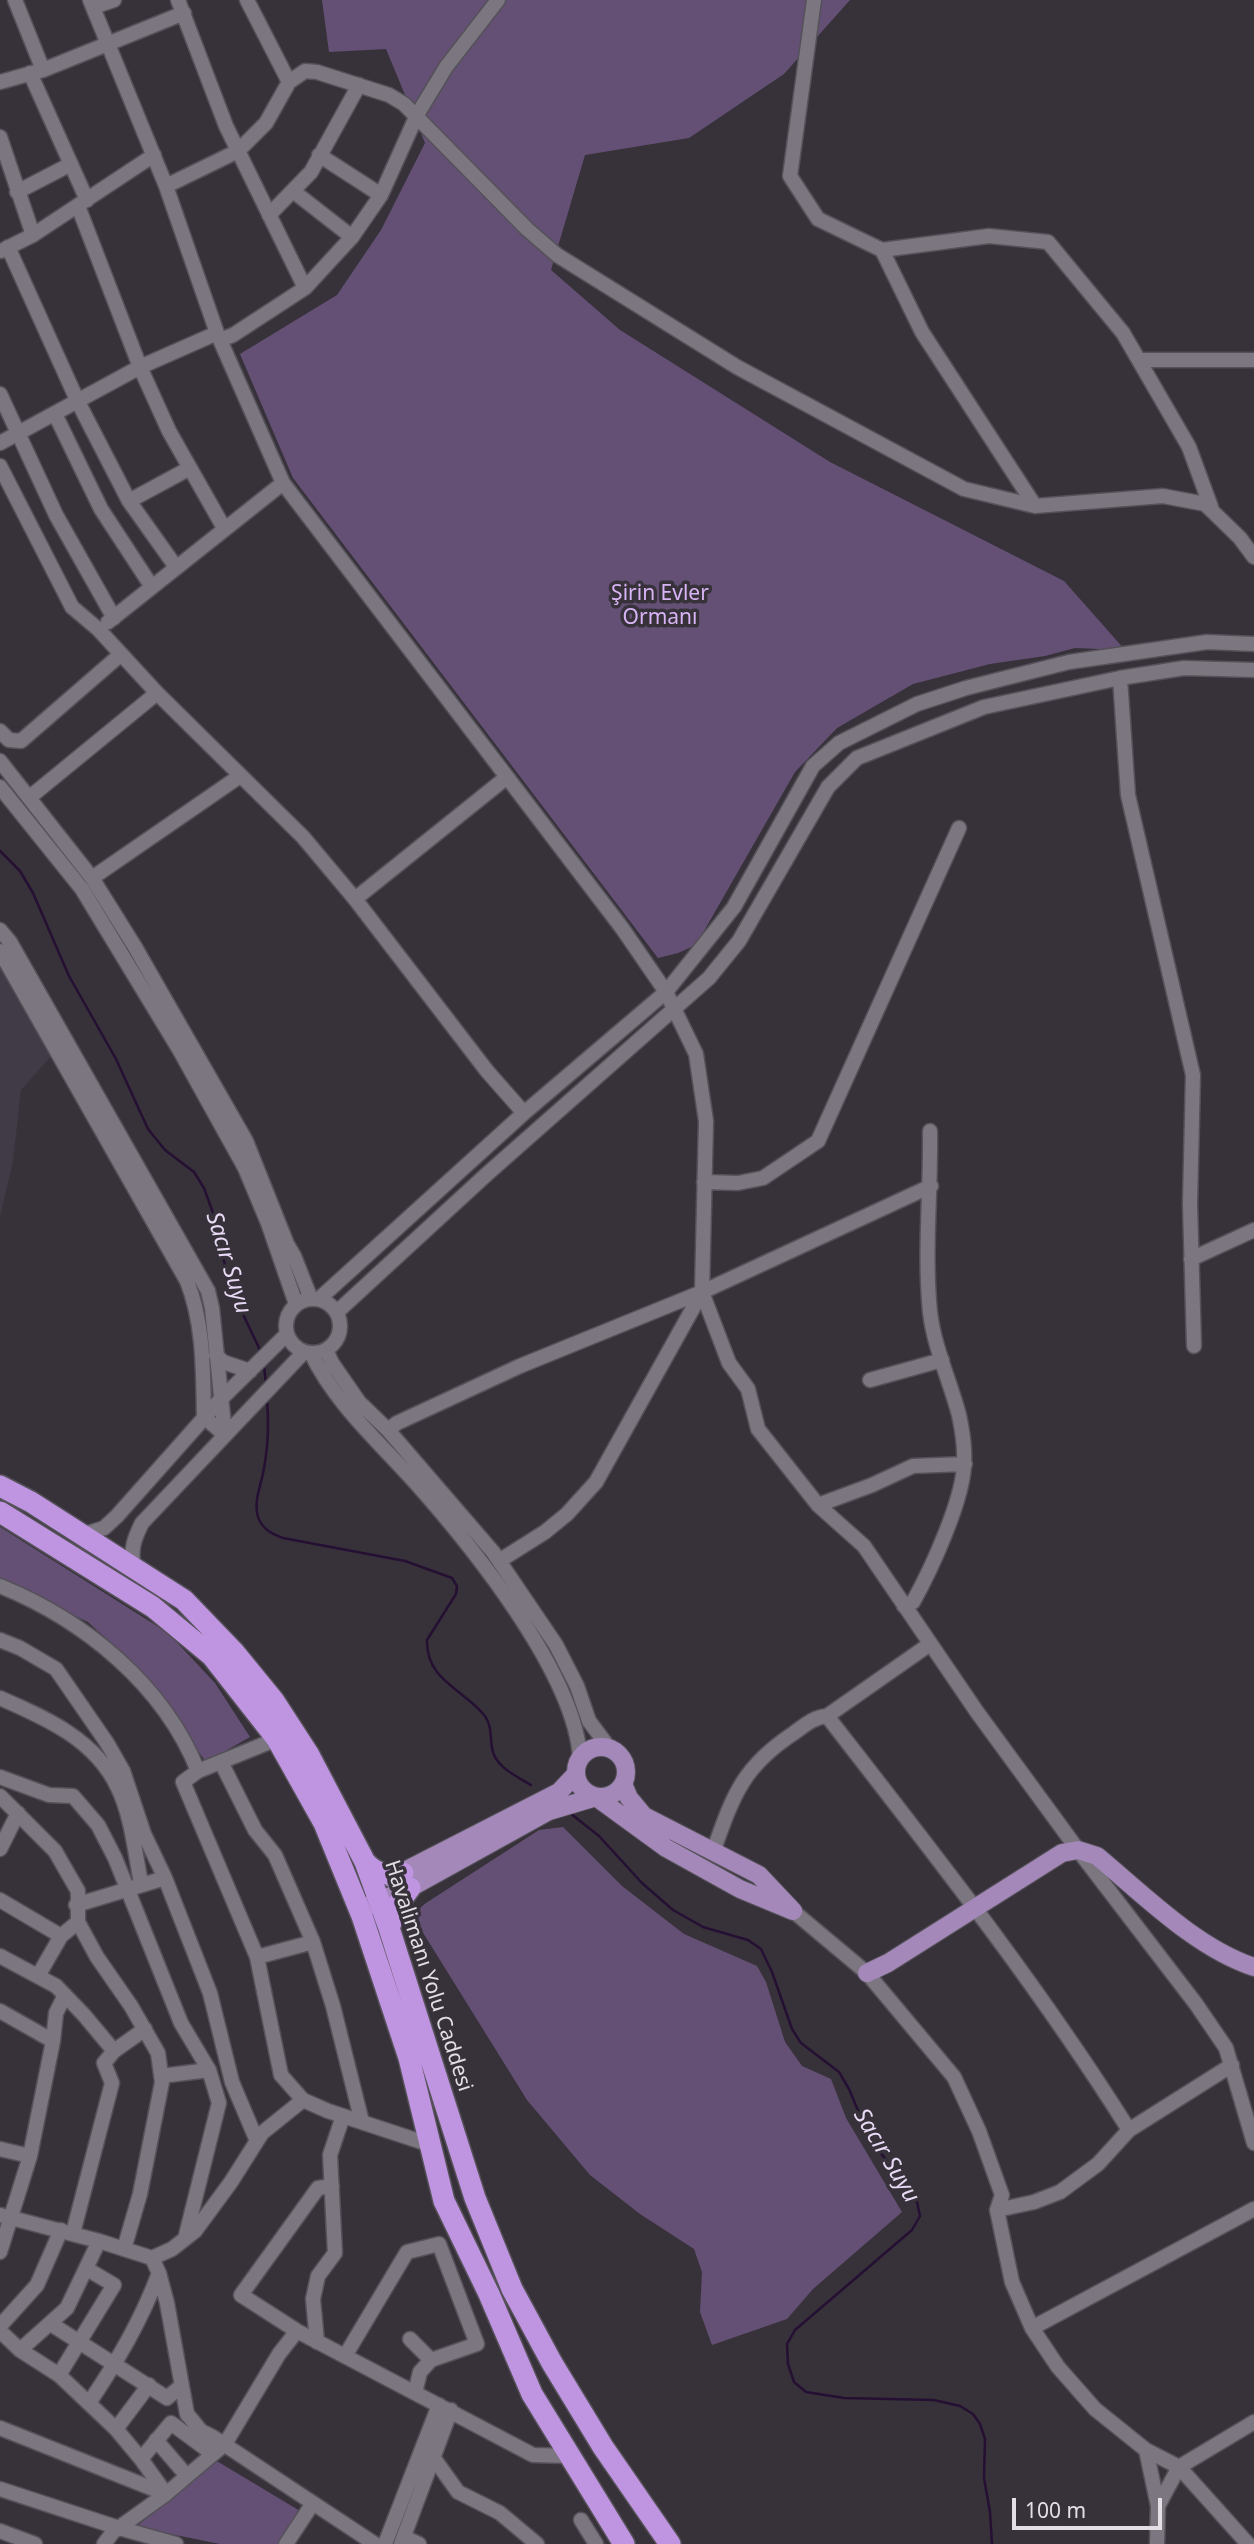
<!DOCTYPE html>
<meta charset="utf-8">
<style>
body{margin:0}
#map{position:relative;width:1254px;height:2544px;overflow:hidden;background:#37323a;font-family:"Noto Sans",sans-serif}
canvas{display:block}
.scale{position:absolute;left:1012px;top:2498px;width:150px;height:32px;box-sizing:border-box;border:4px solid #e3e0e5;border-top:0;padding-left:9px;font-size:21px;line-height:24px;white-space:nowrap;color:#e3e0e5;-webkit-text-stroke:5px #37323a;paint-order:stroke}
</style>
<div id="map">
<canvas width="1254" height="2544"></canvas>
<div class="scale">100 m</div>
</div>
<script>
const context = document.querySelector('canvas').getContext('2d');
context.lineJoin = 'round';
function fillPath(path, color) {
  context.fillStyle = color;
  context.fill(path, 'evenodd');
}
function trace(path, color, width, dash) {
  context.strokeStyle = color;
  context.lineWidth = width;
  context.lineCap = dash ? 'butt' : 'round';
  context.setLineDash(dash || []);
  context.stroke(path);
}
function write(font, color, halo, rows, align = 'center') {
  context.font = font + ' "Noto Sans",sans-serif';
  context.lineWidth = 7;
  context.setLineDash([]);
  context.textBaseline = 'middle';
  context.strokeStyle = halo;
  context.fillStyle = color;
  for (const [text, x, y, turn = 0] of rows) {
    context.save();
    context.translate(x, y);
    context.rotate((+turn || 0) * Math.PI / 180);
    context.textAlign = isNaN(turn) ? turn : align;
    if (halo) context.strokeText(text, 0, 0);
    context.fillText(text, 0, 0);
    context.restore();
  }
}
fillPath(new Path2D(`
 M0,962l53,92 -32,36 -8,71 -13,56z`), '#413a47');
fillPath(new Path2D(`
 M322,0h528l-66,74 -95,64 -104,17 -34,115 69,60 210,132 234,119 61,69 -50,-2 -30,8 -55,8 -77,20 -76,44 -42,44 -99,173 -18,8 -20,5 -365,-480 -53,-124 97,-59 44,-65 44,-87 -39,-94 -57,3z
 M0,1527l168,106 47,50 35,54 -44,25 -72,-98 -46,-42 -88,-40z
 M563,1827l59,59 62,48 73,32 9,16 19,60 17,24 29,13 15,39 56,94 -89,77 -26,30 -75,26 -12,-33 2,-40 -8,-23 -54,-35 -50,-39 -63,-75 -115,-185 14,-12 113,-73z
 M215,2460l85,51 -22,33h-58l-84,-17z`), '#655075');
trace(new Path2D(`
 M0,851l20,20 13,22 36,83 47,83 32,70 17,21 29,22 10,16 9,25 17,74 31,65
 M264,1366l2,17
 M267,1401c2,22 1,45 -3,67 -2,15 -11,33 -6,49 4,12 14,17 25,21l122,23 47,17 5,8 -1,8 -29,46c-1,41 37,49 58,76 7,10 5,21 7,32 3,19 24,28 39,37
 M570,1813l29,23 43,47 31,27 30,17 45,13 13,9 11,23 20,57 9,14 38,29 10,17 20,48 48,65 3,14 -8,14 -117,100 -8,14 1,20 6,18 12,10 38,6 90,2 26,6 13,8 7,10 5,15 -1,39 6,34 2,32`), '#251033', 2.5);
const minor = new Path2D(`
 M15,0l28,70
 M90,0l76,186 51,147 66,150 339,445 44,64 30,62 10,67 -4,171 -106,190 -29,32 -22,18 -46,29
 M178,0l48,126 79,162 -72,47 -13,5
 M814,0l-24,176 28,43 64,31 40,82 113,174
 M93,7l21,-7
 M30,73l57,127
 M0,82l43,-12 141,-57
 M289,82l16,-11 12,1 72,23 15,9 123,125 30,26 180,112 227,122 71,17 128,-10 42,8 35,34 14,19
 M0,137l33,98
 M319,155l62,40
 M166,186l72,-35 28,-28 23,-41 -42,-82
 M293,191l59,46
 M17,192l54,-28
 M78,206l62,161 29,64 55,97
 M269,215l42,-43 48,-87
 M8,247l70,155 51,99 47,66
 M882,250l107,-14 59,6 75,91 66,114 22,60
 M1,251l32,-16 121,-80
 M305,288l47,-51 29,-42 36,-80 29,-48 52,-67
 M1139,360h115
 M0,394l56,121 58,103
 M55,414l46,95 51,78
 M0,443l140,-76 77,-34
 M0,466l72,141 26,22 59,64 146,144 52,62 132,172 37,42
 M129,501l61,-33
 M108,622l175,-139
 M1120,678l8,117 65,280 -3,129 4,142
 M0,731l9,9 12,1 99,-86
 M0,761l92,117 43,69 111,194 41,103 7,12 17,43
 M0,787l82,102 97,160 66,119 23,55 28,81
 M30,797l127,-104
 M92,878l148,-102
 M355,899l152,-122
 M0,930l10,12 198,349 4,17 13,127
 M0,951l187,330c17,43 16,89 17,136l21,18
 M704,1182l34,1 25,-5 55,-37 141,-313
 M1191,1259l63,-29
 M702,1292l27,71 19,26 10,40 60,76 46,41 113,166 101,138 118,154 30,44 28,95
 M286 1326a27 27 0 1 1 54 0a27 27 0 1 1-54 0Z
 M319,1299l205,-186 142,-121 68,-85 79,-141 26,-23 78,-39 49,-16 103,-26 138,-20 47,2
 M337,1312l150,-138 222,-196 30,-37 89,-154 29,-29 127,-51 136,-29 64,-10 70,2
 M326,1350l6,13 27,39 29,28 105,122 63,93 21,41 12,35 21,28
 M311,1353c24,50 67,88 104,129 56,63 160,191 165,276
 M216,1355l7,7 27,9
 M870,1380l72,-20
 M388,1430l9,-7 123,-57 182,-74 229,-106
 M818,1505l54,-20 41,-19 52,-2
 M82,1535l22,-7 13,-12 103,-116 67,-66
 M134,1568c-4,-18 0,-29 8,-45l162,-171
 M0,1586c84,34 164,99 198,185l79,-32
 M904,1606l9,-4c18,-32 51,-104 51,-139 1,-15 -2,-34 -5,-48 -9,-34 -25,-68 -29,-103 -6,-60 1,-120 0,-181
 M0,1640l20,8 36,21 51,74 16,28 21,63 21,44 45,115 22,89 25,59
 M0,1698c46,20 96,42 118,90 14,29 17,65 23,95
 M827,1716l103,-72
 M221,1762l34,68 20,25 38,87 20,64 29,116
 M0,1777l49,18 24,1 25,29 17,33 66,165 28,47 10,33 -34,136
 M0,1796l55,55 23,40v31l19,35 34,49 27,47 4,29 -22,112 -16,55
 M0,1849l18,-36
 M713,1852c20,-56 29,-85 81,-119 11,-8 20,-16 33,-17 105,135 211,269 302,414
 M0,1900l61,36
 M76,1905l89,-27
 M793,1911l74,62 87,104 25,54 23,64 -5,15 15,72 20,46 26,39 37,42 51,41 33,17 69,77
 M0,1956l56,30 28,29 30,36 31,-22
 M257,1957l56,-15
 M38,1976l23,-40 17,-14
 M0,2011l53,30 -23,115 -30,96
 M53,2041l3,-28 9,-18
 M161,2076l48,-6
 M303,2100l25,11 103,34
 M0,2149l30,7
 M332,2186l-14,2 -77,107 56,36 236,124 37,1
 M997,2210l37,-8 26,-10 38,-28 31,-34 103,-65
 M0,2215l99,26 53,17 7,15 8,30 20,111 14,17 12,6 162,107
 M73,2233l39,-150 -8,-20 10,-12
 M152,2258l20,-9 23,-18 36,-49 31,-49 41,-33 -22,-25 -24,-118 -74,-175 15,-11
 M51,2324l116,74 14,-12
 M0,2326l37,-41 24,-55
 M1032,2328l222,-119
 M0,2331l20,19 39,25 57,54 25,30 25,35 -166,-66
 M410,2339l21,21
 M317,2342l-4,-43 5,-23 17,-23 -5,-98 13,-39
 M20,2350l47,-42 32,-67
 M345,2356l62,-104 32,-8 38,100 -46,16 -11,12 -5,21
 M59,2375l55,-90 -27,-16
 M89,2403c29,-43 52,-82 70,-130
 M116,2429l33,-44
 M156,2440l31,36
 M1146,2450l12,56
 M433,2457l25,35 42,21 37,31
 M141,2459l30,-36 42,31
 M0,2489l119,39 57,16
 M581,2520l15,24
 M0,2531l35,13
 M404,2537l15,7
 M104,2544l9,-12 53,-38 59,-50 54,-90 18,-23
 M286,2544l27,-41
 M385,2544l54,-139
 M401,2544l50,-134
 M1157,2544l1,-38 21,-39 75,-45`);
const major = new Path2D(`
 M576 1772a25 25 0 1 1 50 0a25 25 0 1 1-50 0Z
 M391,1878l168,-86 17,-18
 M367,1906l43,-18 139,-77 47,-14 70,51 74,41 53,22 -34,-36 -115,-59 -15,-18 -6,-14
 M867,1973l21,-10 174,-110 16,-3 19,6c47,39 99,92 157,111`);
const highway = new Path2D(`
 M0,1486l31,16 153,98 50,52 40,49 35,54 56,107 24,66 86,270 37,91 40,74 51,84 67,97
 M0,1512l153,95 59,49 65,83 47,84 38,93 47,142 35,143 45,93 43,100 92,150
 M365,1862c12,13 21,13 38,11
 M389,1928l9,-24 12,-16`);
trace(minor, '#555159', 17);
trace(major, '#555159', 20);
trace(highway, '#555159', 24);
trace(minor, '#7b767f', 14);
trace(major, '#a488b9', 18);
trace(highway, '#bf94e0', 21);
write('21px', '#d8b3f5', '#37323a', [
 ["Şirin Evler",660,594],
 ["Ormanı",660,618]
]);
write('21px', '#e3e0e5', '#37323a', [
 ["Havalimanı Yolu Caddesi",428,1976,72]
]);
write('italic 23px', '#e9daf5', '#37323a', [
 ["Sacır Suyu",228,1263,73],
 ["Sacır Suyu",886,2156,59]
]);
</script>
